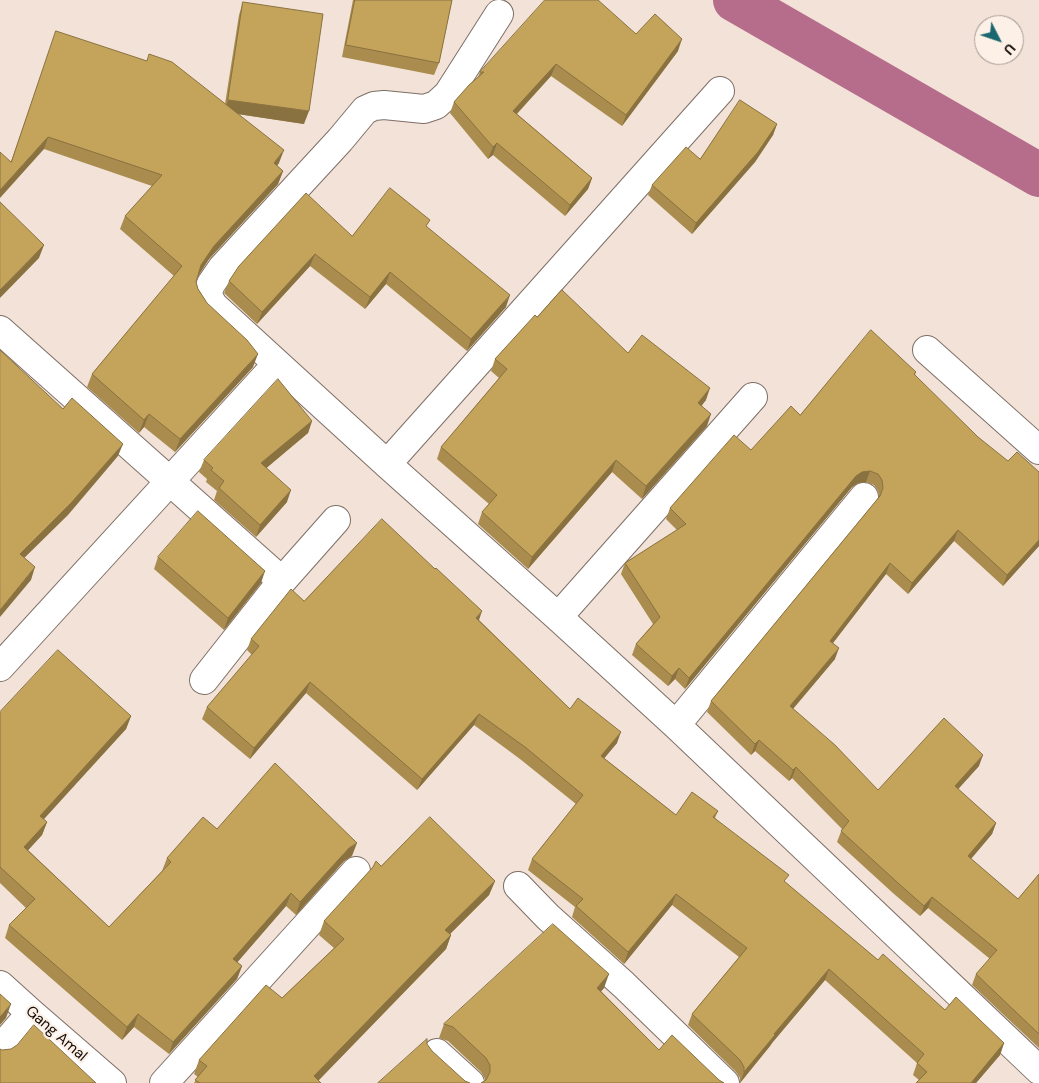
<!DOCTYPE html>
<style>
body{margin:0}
#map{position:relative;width:1039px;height:1083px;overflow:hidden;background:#f2e2d7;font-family:"DM Sans",sans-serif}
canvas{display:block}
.north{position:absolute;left:974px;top:15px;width:50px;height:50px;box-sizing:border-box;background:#fdf0e7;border:1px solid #9f968f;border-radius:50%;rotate:131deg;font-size:14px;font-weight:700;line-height:20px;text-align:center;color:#130e0b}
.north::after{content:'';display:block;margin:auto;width:18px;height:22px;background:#1b676f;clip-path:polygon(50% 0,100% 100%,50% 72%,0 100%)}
</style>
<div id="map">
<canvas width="1039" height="1083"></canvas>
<div class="north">U</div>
</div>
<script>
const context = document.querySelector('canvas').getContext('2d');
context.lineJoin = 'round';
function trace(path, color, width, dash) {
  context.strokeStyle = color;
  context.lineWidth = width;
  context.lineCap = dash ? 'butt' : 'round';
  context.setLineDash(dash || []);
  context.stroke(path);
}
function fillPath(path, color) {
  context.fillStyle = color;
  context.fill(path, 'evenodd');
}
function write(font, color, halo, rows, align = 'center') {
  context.font = font + ' "DM Sans",sans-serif';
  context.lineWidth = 4.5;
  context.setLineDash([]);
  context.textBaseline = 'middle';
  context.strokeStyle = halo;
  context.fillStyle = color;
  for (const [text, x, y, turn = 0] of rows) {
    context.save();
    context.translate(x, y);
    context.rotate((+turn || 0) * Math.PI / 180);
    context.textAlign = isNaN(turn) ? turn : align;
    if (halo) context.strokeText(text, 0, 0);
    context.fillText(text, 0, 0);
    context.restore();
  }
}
trace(new Path2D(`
 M735,0l304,175`), '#b66d8b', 44);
const minor = new Path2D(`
 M499,14l-51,80 -12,11 -12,4 -40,-4 -10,1 -9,4 -25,30 -118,128 -11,16 -4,10 6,11 174,159 171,153 118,108 363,345
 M0,330l282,251
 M927,350l112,100
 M387,464l333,-373
 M558,617l195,-220
 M0,667l277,-303
 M204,680l78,-99 54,-61
 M676,725l188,-228
 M518,886l30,31 76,68 101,98
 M0,985l31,28 81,70
 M0,1049l31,-36
 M437,1053l33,30
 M164,1083l192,-212`);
trace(minor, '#7e6f66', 30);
trace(minor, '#fff', 28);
fillPath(new Path2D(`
 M353,0h99l-13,63 -5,12 -92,-18z
 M243,2l61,122 -66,-10 41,49 -2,3 6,5 -5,13 -69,75 -11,17 -2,6 2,7 9,14 46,64 -78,85 -31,-25 -5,6 -52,-46 5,-13 82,-98 -54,-47 5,-13 27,-30 -108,-37 -33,13 45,-131 169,73 14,-89z
 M636,34l42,17 -56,75 -71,-50 -34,38 75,64 -4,11 -23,27 -72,-61 -5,4 -38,-46 4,-11 24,-25 2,-5z
 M777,124l-4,11 -18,27 -63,72 -44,-39 4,-10 48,-26z
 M428,228l78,79 -39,44 -81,-67 -21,25 -55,-43 -53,58 -33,-31 5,-12 123,-45z
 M537,317l91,36 78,47 -4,5 5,21 -65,73 -30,-27 -84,97 -50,-45 4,-12 7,-8 -52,-45 4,-12 58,-69 -8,-7 4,-12z
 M916,372l-1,3 124,171 -36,40 -49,-45 -46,53 -22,-20 -53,69 2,16 -42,50 85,81 101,-24 -21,23 38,34 -4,11 -21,25 47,40 21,-25v174l-67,-63 4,-11 14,-15 -62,-51 -8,8 -26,-22 -57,-52 5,-13 -50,-51 -3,3 -34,-30 -4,4 -44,-43 4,-11 168,-204 -1,-6 -4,-6 -8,-3 -8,1 -6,4 -167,202 -10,-10 -7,7 -36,-31 4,-11 17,-20 -32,-50 4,-11 52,-33 -11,-11 4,-11 130,-93z
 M312,421l-4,12 -42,35 21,34 -31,35 -42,-37 3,-9 -11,-9 1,-3 -8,-7 5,-12z
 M158,557l103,26 -37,47 -70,-61z
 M304,601l175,19 91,89 47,34 -13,15 72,57 42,-4 -3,7 71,65 92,77 67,50 59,33 -4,12 -24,28h-60l3,-3 -6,-5 4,-12 -92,-83 -53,63 -2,3 -30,37v-5l-4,-6 -48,-47 4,-11 47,-57 -67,-52 -48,59 -52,-47 3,-10 -47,-37 4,-11 44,-55 -56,-45 -46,-34 -57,65 -111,-97 -56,66 -48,-40 5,-12 45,-52 -5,-5 4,-11z
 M0,712l131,4 -5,13 -83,90 4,3 -5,13 -14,15 81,77 53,-56 5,-13 50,-29 135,27 -8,5 -48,54 -10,-9 -49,56 5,4 -5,13 -68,75 -35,-27 -12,13 -117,-102 4,-13 17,-17 -26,-25z
 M381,866l114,15 -6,14 -39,39 1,1 -5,14 -128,132 3,2h-127l4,-6 -4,-3 5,-14 83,-62 52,-50 -15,-13 5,-14z
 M604,988l-3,3 58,59 60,30 -234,1v-2l-4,-7 -33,-31 -9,-3 5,-14z`), '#a98c4e');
fillPath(new Path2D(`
 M682,39l-4,12 -56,75 4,-11z
 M556,64l-5,12 -42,46 4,-11z
 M228,100l81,11 -5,13 -80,-12z
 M777,124l-4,11 -18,27 -63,72 4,-11z
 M48,137l-4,12 -44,49v-8z
 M497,143l-4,12 -5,4 5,-12z
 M284,150l-5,13 -10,13 5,-13z
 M283,171l-5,13 -69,75 -12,19 4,-13 13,-19z
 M592,178l-4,11 -23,27 5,-11z
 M44,245l-5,13 -39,40v-8z
 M315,254l-5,12 -53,58 5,-12z
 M390,272l-4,12 -21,25 5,-12z
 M510,295l-4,12 -39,44 4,-12z
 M258,354l-5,13 -78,85 5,-13z
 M710,388l-4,12 -12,15 4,-12z
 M149,414l-5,13 -5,6 5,-13z
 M711,414l-4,12 -65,73 4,-13z
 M312,421l-4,12 -51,43 4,-13z
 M123,444l-5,12 -50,59 -53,52 5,-13z
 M616,460l-4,12 -84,97 4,-12z
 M870,471l-4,11 -8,1 -6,4 -167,202 4,-11 167,-202 6,-4z
 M291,490l-4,12 -31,35 4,-12z
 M958,530l-4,11 -46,53 4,-11z
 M1039,540v6l-36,40 4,-11z
 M890,563l-4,11 -60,78 4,-11z
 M35,567l-4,13 -31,37v-7z
 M265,571l-4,12 -37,47 4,-12z
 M482,611l-4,12 -2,-5z
 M839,648l-4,11 -49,58 4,-11z
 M679,668l-4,11 -7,7 4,-10z
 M310,682l-4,11 -56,66 4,-11z
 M479,714l-5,11 -57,65 5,-11z
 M131,716l-5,13 -91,100 5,-13z
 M621,732l-4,11 -20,24 4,-11z
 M759,740l-4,11 -4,4 4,-11z
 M983,755l-4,11 -28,31 4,-11z
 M796,767l-4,11 -3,3 4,-11z
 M47,822l-5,13 -22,24 4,-12z
 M996,823l-4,11 -28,33 4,-11z
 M357,843l-5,13 -8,5 -48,54 4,-13 49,-54z
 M495,881l-6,14 -49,49 5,-14z
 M291,893l-5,13 -57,66 4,-13z
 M676,894l-4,11 -48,59 4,-12z
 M932,897l-4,11 -8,8 4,-10z
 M451,935l-5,14 -130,134 -2,-7z
 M242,966l-5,13 -68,75 4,-12z
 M829,969l-4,11 -53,63 -2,3 -30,37 4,-11 30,-38z
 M609,974l-5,14 -12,14 5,-14z
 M11,1004l-5,14 -6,7v-8z
 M138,1014l-4,13 -12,13 5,-13z
 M1004,1043l-4,12 -24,28h-5z`), '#897240');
const building = new Path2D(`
 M355,0h97l-13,63 -93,-18z
 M545,0h53l38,34 19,-20 27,25 -56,76 -70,-51 -43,47 79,67 -22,27 -73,-62 -4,4 -39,-45 15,-17 15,-13h-4z
 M243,2l80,12 -14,97 -81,-11z
 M56,31l91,30 2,-7 23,8 112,88 -10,13 9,8 -69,75 -13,19 -5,17 2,7 9,14 40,37 11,14 -78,85 -31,-25 -5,6 -52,-46 90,-108 -57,-50 37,-41 -114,-38 -48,53v-38l11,10z
 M740,100l37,24 -19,28 -62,71 -44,-38 34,-38 14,12z
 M390,188l40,32 -4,6 84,69 -39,44 -81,-67 -20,25 -55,-43 -53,58 -33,-31 10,-15 67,-73 46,43z
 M0,202l44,43 -44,45z
 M562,290l66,63 14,-18 68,53 -12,15 13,11 -65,72 -30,-26 -84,97 -50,-45 15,-17 -56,-48 66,-78 -12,-10 40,-44 2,2z
 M871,330l45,42 -2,2 64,63 30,24 9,-9 22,20v68l-32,35 -49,-45 -46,53 -22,-20 -60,78 9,7 -49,58 45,39 43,45 66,-72 39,37 -28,31 41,37 -28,33 50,43 21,-25v160l-63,-60 21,-24 -65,-53 -8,9 -26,-23 -57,-52 8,-10 -53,-54 -3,3 -34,-30 -4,4 -44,-43 169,-205 3,-8 -1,-8 -4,-6 -8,-3 -8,1 -6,4 -167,202 -10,-10 -7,8 -36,-32 24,-27 -35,-54 61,-39 -16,-16 64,-73 17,15 40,-44 9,9z
 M0,350l63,59 9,-11 51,46 -51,58 -52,52 15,13 -35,43z
 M278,379l34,42 -51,42 30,27 -31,35 -41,-37 5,-7 -13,-11 2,-2 -9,-8z
 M198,511l67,60 -37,47 -70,-61z
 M382,519l53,50 1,-1 46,43 -6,7 94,91 8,-11 43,34 -20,24 75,59 16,-23 26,19 -5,6 76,58 -5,6 94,79 5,-6 62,56 11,-13 48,46 -33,40h-55l11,-11 -10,-9 7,-9 -95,-85 -55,65 1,1 -31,37v-5l-4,-7 -48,-46 55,-66 -71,-54 -48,58 -52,-46 7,-7 -51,-40 51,-64 -58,-48 -46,-33 -57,65 -112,-97 -56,66 -47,-41 52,-61 -8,-7 40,-50 13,12z
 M58,650l73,66 -91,100 7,6 -23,25 85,80 62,-65 -4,-4 36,-41 14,12 58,-66 82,80 -8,5 -49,54 -9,-9 -58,66 9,7 -69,76 -35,-28 -11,13 -118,-102 26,-26 -35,-32v-155z
 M430,817l65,64 -50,49 6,5 -137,141 7,7h-121l-5,-3 12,-14 -8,-6 67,-75 16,13 62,-59 -20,-18 49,-54 3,-6 5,5z
 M553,924l56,50 -12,14 62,62 13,-15 47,45 5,3h-243l5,-3 4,-8v-7l-4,-7 -33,-31 -9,-3z
 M0,994l11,10 -11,13z
 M34,1025l62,58h-96v-34l2,1 9,-1 6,-4z
 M427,1039v5l5,7 33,30 5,2h-92z`);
fillPath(building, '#c4a35b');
trace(building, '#897240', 1);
write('15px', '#130e0b', '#fdf0e7', [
 ["Gang Amal",56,1034,41]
]);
</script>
